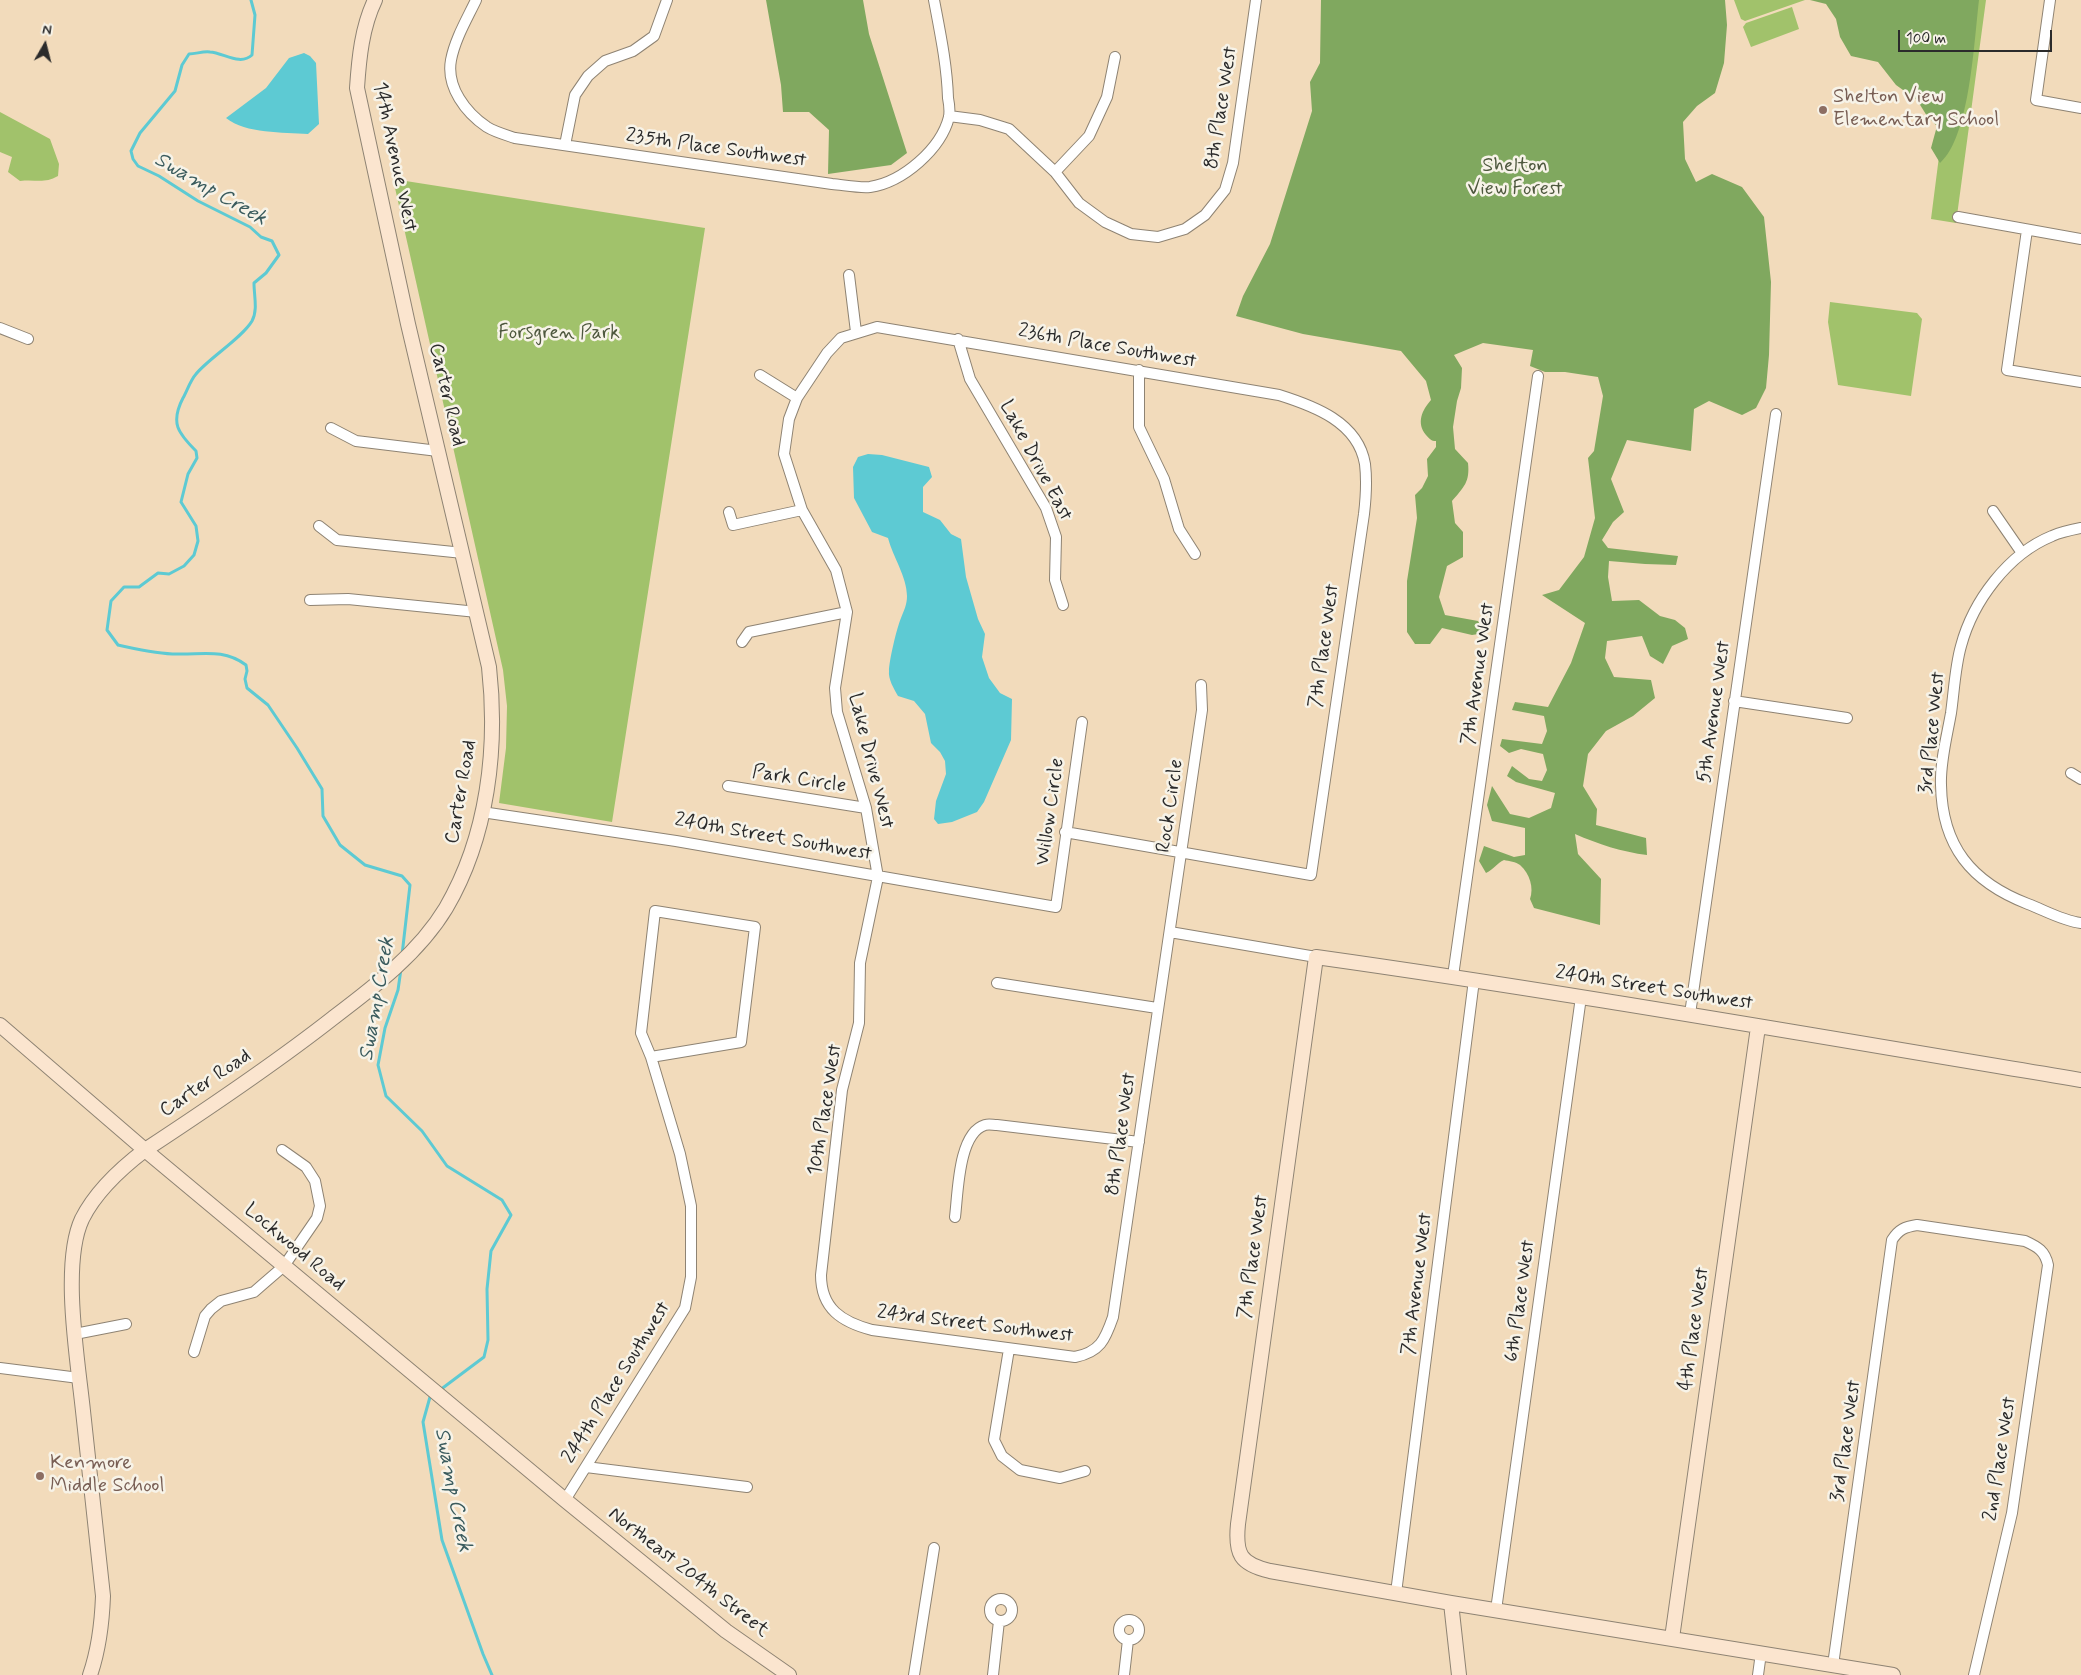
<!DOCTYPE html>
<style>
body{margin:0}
#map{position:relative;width:2081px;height:1675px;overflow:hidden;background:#f2dbbb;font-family:Mynerve,sans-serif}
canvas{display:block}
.north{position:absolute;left:20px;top:20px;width:50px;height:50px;-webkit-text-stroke:4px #f7f3e8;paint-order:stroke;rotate:8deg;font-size:14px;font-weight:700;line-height:20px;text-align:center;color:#2b2b2b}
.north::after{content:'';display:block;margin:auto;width:18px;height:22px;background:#2b2b2b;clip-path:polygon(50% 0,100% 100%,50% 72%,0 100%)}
.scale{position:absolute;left:1898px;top:30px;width:154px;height:22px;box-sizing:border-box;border:2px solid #2b2b2b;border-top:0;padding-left:6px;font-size:15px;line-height:18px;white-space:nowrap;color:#2b2b2b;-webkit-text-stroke:4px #f7f3e8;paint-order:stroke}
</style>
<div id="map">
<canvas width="2081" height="1675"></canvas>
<div class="north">N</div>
<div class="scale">100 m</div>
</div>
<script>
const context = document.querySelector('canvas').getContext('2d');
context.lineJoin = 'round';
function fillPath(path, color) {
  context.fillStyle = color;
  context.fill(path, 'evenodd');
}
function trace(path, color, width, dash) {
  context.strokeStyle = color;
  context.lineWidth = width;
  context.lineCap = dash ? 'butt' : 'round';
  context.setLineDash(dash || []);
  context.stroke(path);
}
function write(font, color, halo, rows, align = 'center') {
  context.font = font + ' Mynerve,sans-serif';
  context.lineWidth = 5;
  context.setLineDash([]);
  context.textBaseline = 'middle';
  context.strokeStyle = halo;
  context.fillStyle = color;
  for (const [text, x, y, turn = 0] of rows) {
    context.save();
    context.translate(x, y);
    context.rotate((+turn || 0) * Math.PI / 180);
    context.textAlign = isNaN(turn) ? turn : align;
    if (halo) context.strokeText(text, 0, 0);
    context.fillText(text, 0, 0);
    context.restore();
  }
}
fillPath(new Path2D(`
 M1734,0h71l-60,21 -4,-2z
 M1959,0h27l-30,223 -25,-4z
 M1792,7l7,22 -48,18 -8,-20 3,-4z
 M0,112l50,27 9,25 -1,12c-14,8 -22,3 -38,5l-12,-9 4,-15 -12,-5z
 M393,179l312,49 -93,594 -113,-19 7,-55 1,-42 -4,-36z
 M1830,302l87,11 5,6 -11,77 -73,-11 -10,-63z`), '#a1c26b');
fillPath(new Path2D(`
 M766,0h97l6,34 38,119 -16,12 -63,9 1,-44 -20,-18h-26l-2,-27z
 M1321,0h404l2,25 -3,38 -9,30 -18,13 -14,16 2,37 11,23 16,-8 30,13 22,30 7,65 -2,73 -3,33 -10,20 -14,7 -33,-14 -15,8 -3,42 -64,-11 -16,39 13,33 -11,10 -11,18 6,8 70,8 -2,9 -31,-1 -36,-3 -1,16 4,24 27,-1 21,16 15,4 10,8 3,11 -16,7 -9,18 -13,-8 -8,-20 -35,5 -2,17 9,19 37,3 4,18 -22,18 -27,15 -18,23 -5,32 14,23 -1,16 50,13 1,17c-25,-3 -49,-11 -72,-21l3,20 23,25 -1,46 -66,-17 -4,-9c4,-11 0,-25 -10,-34 -4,-3 -11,-4 -16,-5 -7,3 -10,9 -18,13l-7,-12 5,-15 30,11 11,-2v-27l-33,-7 -5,-16 5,-19 18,28 19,4 22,-10 4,-15 -39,-11 -9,-6 5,-10 17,13 13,2 5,-11 -4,-16 -22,-5 -12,4 -9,-7 2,-7 40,5 5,-13 -3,-15 -32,-6 3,-8 33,5 23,-44 14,-40 -43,-28 17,-5 25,-33 11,-39 -7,-60 6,-7 9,-55 -5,-19 -33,-5h-20l-15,-6 3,-16 -50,-7 -29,12 8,13 -1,20 -4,13 -4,26 2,22 13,14c2,19 -4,24 -16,38l3,22 8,9v25l-16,9 -8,31 6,18 33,6 7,12 -13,2 -30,-7 -12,16h-15l-8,-12v-51l10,-63 -2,-23 7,-7 6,-12 -1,-17 9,-12v-6c-5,0 -6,-2 -10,-6 -10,-12 -4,-25 5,-35l-5,-19 -25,-30 -98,-17 -67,-18 7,-20 27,-52 42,-133 -2,-29 10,-19z
 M1810,0h169c-5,41 -9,137 -39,163l-9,-15 6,-22 -10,-10 -10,-16 -21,-15 -18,-23 -27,-6 -11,-19 -4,-18 -10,-15z`), '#80a85f');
fillPath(new Path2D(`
 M304,53l6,3 6,7 3,61 -11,10c-25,-2 -62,0 -82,-16l40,-30 23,-30z
 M868,454l14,1 47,12 3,10 -9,10v25l17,8 11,14 10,5 5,38 12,42 7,15 -3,23 7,21 11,15 12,6 -1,41 -27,62 -7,10 -25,10 -14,2 -4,-5 2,-18 10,-27 -1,-13 -5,-9 -9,-9 -6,-29 -11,-13 -16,-5c-4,-7 -10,-17 -9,-25 0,-10 8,-44 12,-53 3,-8 6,-13 6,-22 0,-19 -14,-39 -19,-58l-16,-6 -18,-34 -1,-31 5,-10z`), '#5dcad3');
trace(new Path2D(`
 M251,0l4,15 -3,40c-12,11 -28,-2 -42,-3 -7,-1 -14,2 -21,2l-7,11 -7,26 -35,42 -9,18 2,8 5,7 21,10 39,25 52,26 11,10 11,4 7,14 -13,18 -12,10c0,13 4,27 -2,38 -10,17 -43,37 -56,53 -6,7 -9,17 -13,24 -13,25 -5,35 13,53l1,7 -9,16 -7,28 15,24 2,15 -4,14 -10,11 -15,8 -11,-1 -19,14h-15l-13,14 -4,29 11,15c19,4 39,9 59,9 24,1 46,-6 69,11l1,6 -2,8 2,9 21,17 29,43 25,41 1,27 17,29 25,20 37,11 8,9 -8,70
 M401,969l-3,21 -13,38 -7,37 8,31 36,35 25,35 55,34 9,15 -20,36 -4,38 1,51 -4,17 -44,33
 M433,1395l-3,2 -7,25 19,118 41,114 9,21`), '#5dcad3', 3);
const street = new Path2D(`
 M476,0c-9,19 -21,39 -25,60 -5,27 15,53 36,67 8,5 19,8 28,11l317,46c12,1 26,4 38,3 33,-5 71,-38 79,-70 1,-6 0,-14 -1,-19 -1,-33 -8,-66 -14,-98
 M2050,0l-14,100 45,8
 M949,116l31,4 29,9 46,43 24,31 26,19 26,12 27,3 27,-8 20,-14 20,-25 8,-27 23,-163
 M565,145l10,-50 13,-19 17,-15 28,-10 21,-15 13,-36
 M1055,172l34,-36 18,-39 8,-40
 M1958,217l123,22
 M2027,230l-20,140 74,12
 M849,275l7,57
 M0,328l28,11
 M958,339l12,40 76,129 10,29 -1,43 8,25
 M1139,370v57l25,52 15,50 16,25
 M760,375l37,23
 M331,428l25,13 82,10
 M1993,511l29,42
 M729,512l4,13 69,-15
 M319,526l18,14 126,13
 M2081,528c-10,2 -20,4 -29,8 -44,18 -79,65 -91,110 -6,21 -7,46 -10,67 -4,23 -11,49 -10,72 1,61 30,97 87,119 16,6 35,17 53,19
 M310,600l38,-1 129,13
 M742,642l7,-10 98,-20
 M1734,701l113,17
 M2071,773l10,6
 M728,786l138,22
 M482,812l194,29 380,66 26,-185
 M1065,832l246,43 53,-361c2,-17 3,-33 1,-50 -7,-42 -51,-58 -86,-69l-402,-68 -36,11 -14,15 -30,45 -8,21 -5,35 18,56 34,60 11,42 -12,76 2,24 29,96 12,69 -18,86 -1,60 -17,67 -21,185c0,34 21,47 51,55l203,27c25,-5 30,-17 38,-40l89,-607 -1,-25
 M655,911l100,16 -14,115 -90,15 -10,-24z
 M1170,932l146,25
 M1453,976l85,-600
 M997,983l160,25
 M1690,1014l86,-600
 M955,1217c3,-23 3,-84 30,-92 4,-1 8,0 12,0l142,17
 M75,1334l51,-10
 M1009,1349l-15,91 8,16 18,14 40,8 25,-7
 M194,1352l11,-36 6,-7 10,-8 33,-9 8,-7 22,-19 33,-48 3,-12 -5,-25 -9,-14 -24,-17
 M0,1368l79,10
 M586,1467l161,20
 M565,1500l120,-192 6,-31v-71l-11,-52 -29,-97
 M1396,1593l78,-613
 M990 1610a11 11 0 1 1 22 0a11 11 0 1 1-22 0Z
 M1496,1610l85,-613
 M1119 1630a10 10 0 1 1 20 0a10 10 0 1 1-20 0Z
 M1833,1665l59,-425c7,-11 13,-13 25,-15l108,16c13,6 20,10 23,24l-36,248 -38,162
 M914,1675l20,-127
 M993,1675l6,-54
 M1124,1675l4,-35
 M1758,1675l3,-22`);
const secondary = new Path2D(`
 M0,1025l145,125 420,350 161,131 63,44
 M1451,1603l8,72
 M1672,1638l86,-611
 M90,1675c9,-26 12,-52 13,-79 -7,-62 -13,-123 -20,-185 -5,-49 -22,-147 -1,-192 14,-28 38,-50 63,-69 64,-42 128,-85 188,-132 41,-31 86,-65 113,-110 42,-72 52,-160 43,-241l-81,-343 -51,-236c2,-30 5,-61 18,-88
 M1893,1675l-442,-72 -181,-32c-30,-7 -35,-17 -32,-47l78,-567c256,36 510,81 765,123`);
trace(street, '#8e8373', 12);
trace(secondary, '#8e8373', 16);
trace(street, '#fff', 10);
trace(secondary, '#fbe5cf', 14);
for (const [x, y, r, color] of [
 [1823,110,5,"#8d6e63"],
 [40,1476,5,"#8d6e63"]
]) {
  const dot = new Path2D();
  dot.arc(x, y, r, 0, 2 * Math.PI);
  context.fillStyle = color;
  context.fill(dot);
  trace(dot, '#f7f3e8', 2);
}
write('20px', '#785e54', '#f7f3e8', [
 ["Shelton View",1833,98],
 ["Elementary School",1833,121],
 ["Kenmore",50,1464],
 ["Middle School",50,1487]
], 'left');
write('20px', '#2b2b2b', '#f7f3e8', [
 ["8th Place West",1222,108,-81],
 ["235th Place Southwest",716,149,8],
 ["14th Avenue West",394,157,78],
 ["236th Place Southwest",1107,347,10],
 ["Carter Road",446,395,77],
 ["Lake Drive East",1035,461,62],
 ["7th Place West",1325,646,-82],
 ["7th Avenue West",1479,674,-82],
 ["5th Avenue West",1715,712,-82],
 ["3rd Place West",1933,733,-84],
 ["Lake Drive West",870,761,76],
 ["Park Circle",799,780,9],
 ["Carter Road",462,792,-80],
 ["Rock Circle",1171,806,-82],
 ["Willow Circle",1051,812,-82],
 ["240th Street Southwest",773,838,10],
 ["240th Street Southwest",1654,989,9],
 ["Carter Road",206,1084,-34],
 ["10th Place West",826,1110,-81],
 ["8th Place West",1122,1134,-82],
 ["Lockwood Road",294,1248,40],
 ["7th Place West",1254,1257,-82],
 ["7th Avenue West",1418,1284,-83],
 ["6th Place West",1521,1301,-82],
 ["243rd Street Southwest",975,1325,7],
 ["4th Place West",1695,1329,-82],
 ["244th Place Southwest",617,1383,-58],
 ["3rd Place West",1847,1441,-82],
 ["2nd Place West",2001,1459,-81],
 ["Northeast 204th Street",688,1573,38]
]);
write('20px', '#4e583e', '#f7f3e8', [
 ["Shelton",1515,167],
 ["View Forest",1515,190],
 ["Forsgren Park",559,334]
]);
write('italic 21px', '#3a5b5d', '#f7f3e8', [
 ["Swamp Creek",210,190,30],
 ["Swamp Creek",378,999,-80],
 ["Swamp Creek",452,1490,79]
]);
</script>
